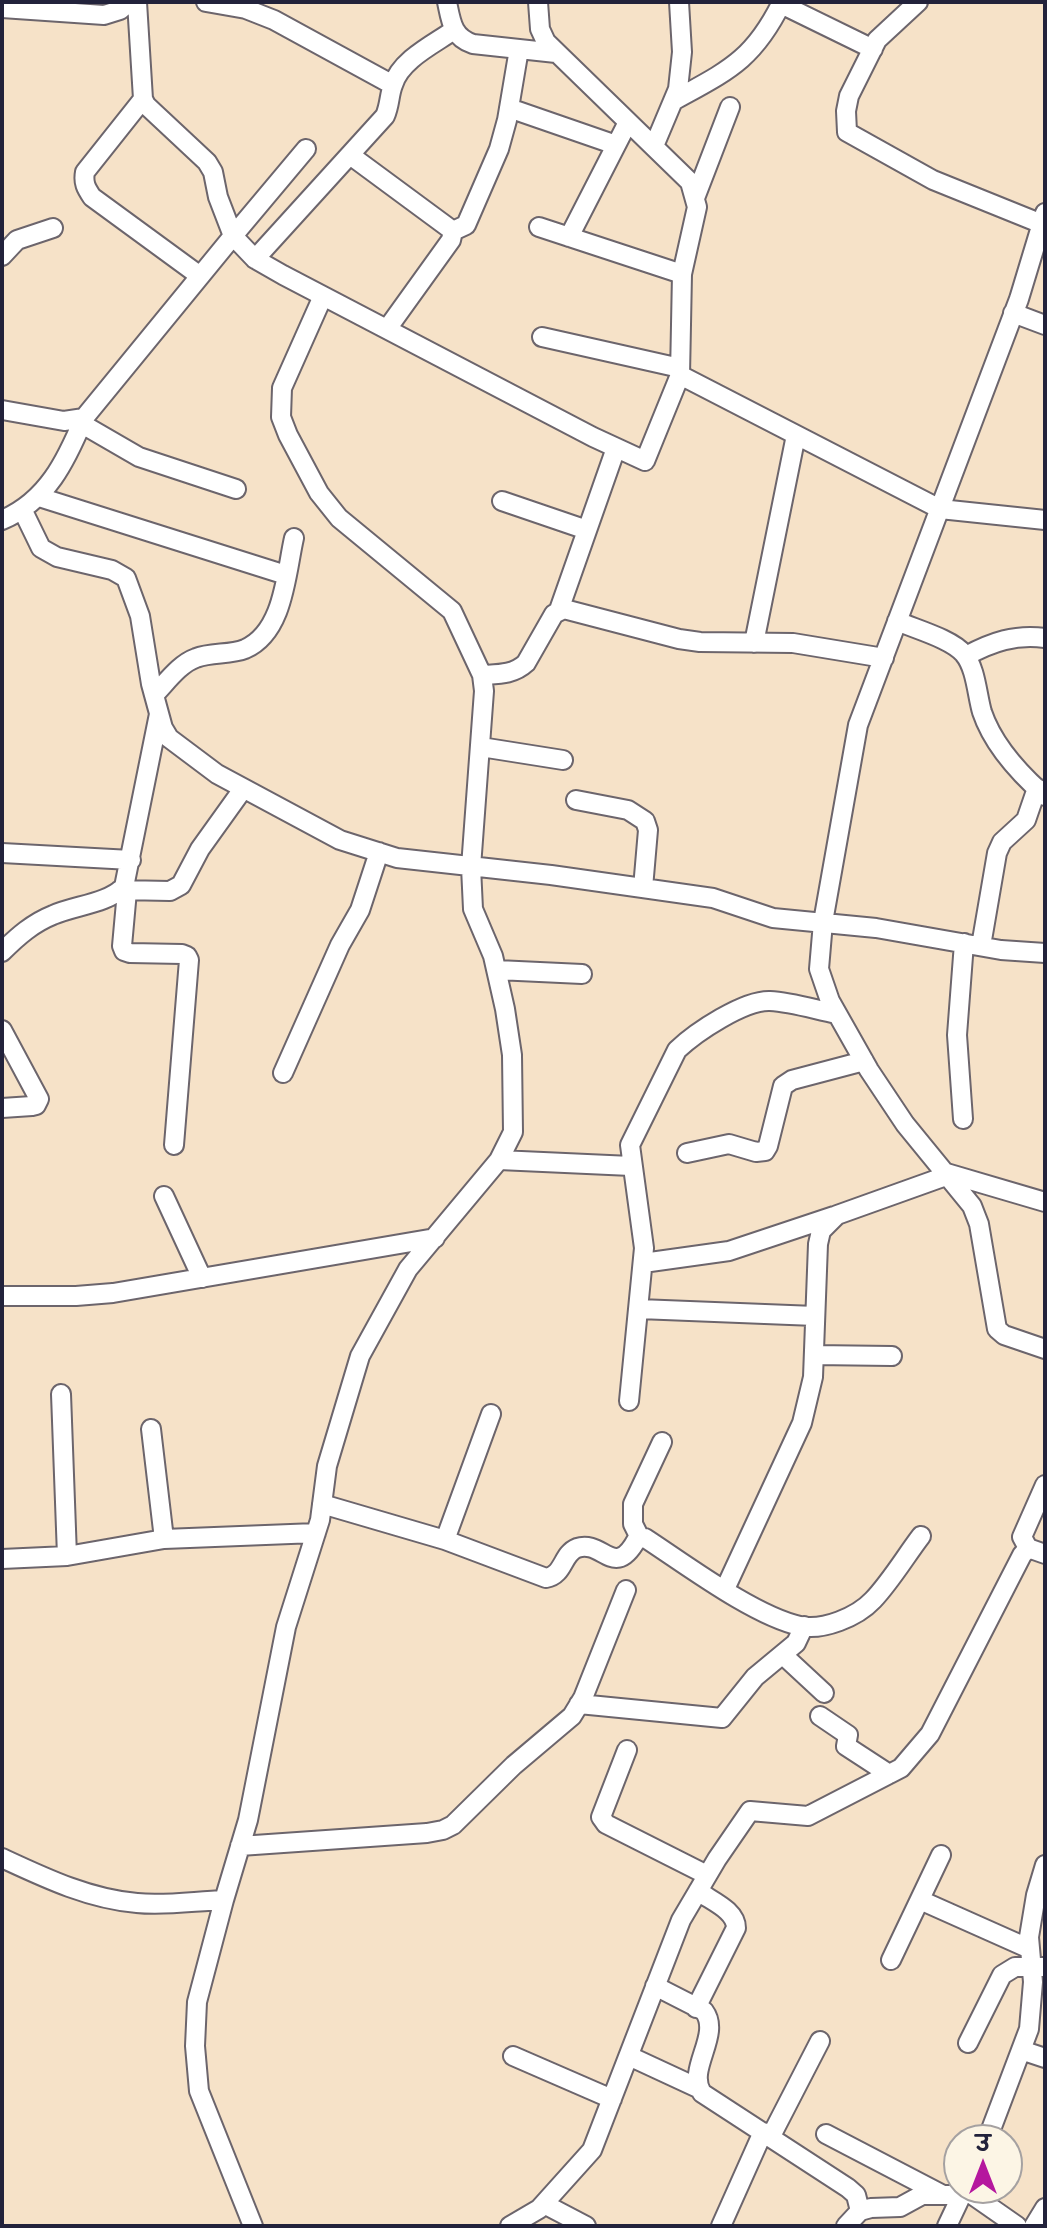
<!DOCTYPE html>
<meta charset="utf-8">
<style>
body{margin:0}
#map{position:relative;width:1047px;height:2228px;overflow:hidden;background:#f6e2c8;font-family:"Playpen Sans","Playpen Sans Deva",sans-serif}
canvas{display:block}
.frame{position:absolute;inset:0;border:4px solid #22223b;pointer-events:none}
.north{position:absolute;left:943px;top:2124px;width:80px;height:80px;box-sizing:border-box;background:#fcf5e5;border:2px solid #a5a1a1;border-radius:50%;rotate:0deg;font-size:22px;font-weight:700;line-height:32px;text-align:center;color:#22223b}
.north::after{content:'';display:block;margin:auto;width:28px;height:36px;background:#b5179e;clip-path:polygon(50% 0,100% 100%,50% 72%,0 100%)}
</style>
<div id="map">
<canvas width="1047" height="2228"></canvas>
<div class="frame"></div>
<div class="north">उ</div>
</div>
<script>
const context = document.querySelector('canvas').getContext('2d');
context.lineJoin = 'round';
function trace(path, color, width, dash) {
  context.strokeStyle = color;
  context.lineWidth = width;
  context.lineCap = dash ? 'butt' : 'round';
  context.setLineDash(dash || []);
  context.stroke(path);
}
const street = new Path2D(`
 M137,2l6,97 3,6 61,57 6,10 5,25 15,39
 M206,2l40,7 28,11 119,65
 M447,2c4,19 5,35 26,42l83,9
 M538,2l2,27 6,13 144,140 7,25 -15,67 -2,101
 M918,2l-41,38 -28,56 -3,15 1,21 86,48 109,44
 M781,4l92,45
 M2,8l102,7 16,-5 9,-8
 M143,99l-58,73c-2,11 1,16 7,25l108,79
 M673,101c54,-30 80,-40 109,-99
 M509,108l107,37
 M654,146l24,-57 4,-37 -3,-50
 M350,155l103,76 -2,9 -64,89
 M695,198l35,-91
 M1045,213l-26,86 -161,426 -35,197 -4,47 11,32 39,69 36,54 67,82 7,18 18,105 7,6 41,14
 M539,227l143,47
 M453,231l13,-6 33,-76 8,-29 12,-71
 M233,236l73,-87
 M569,237l59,-115
 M2,256l15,-16 36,-12
 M255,259l130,-143c5,-11 4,-21 8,-31 7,-25 41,-41 61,-55
 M1013,313l32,12
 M542,337l138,31
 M2,410l62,11 20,-3 149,-182 22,23 28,16 310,162 52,24 35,-86 260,134 105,11
 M82,424l57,33 97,32
 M39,497l247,78
 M502,501l85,29
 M23,511l18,37 16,9 55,13 14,8 14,38 11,68 12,44 6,10 48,36 123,66 57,18 154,17 162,23 60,20 103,10 125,22 44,3
 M2,520c45,-19 64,-59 82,-102
 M559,610l57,-162
 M897,621c18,8 55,18 67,33 12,14 13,41 18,58 11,33 38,62 63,84
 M754,643l42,-208
 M966,656c26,-14 49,-22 79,-18
 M482,675c16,-1 31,0 44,-12l28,-49 10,-5 115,30 21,3 93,1 91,15
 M154,695c12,-12 25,-31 42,-37 15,-6 34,-3 49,-9 39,-17 41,-76 49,-111
 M481,747l82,13
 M576,800l52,10 17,11 3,9 -5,58
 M2,853l129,7
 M120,890l50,1 11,-6 19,-36 43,-60
 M127,891l-5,55 2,5 6,2 52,1 5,2 2,4 -15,185
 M981,946l16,-93 5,-11 24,-22 11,-32
 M2,952c16,-16 31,-29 51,-37 23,-10 53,-11 71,-28l35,-173
 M497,970l85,4
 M2,1030l37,69 -3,6 -4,1 -30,2
 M283,1073l57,-128 20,-35 19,-58
 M963,1119l-6,-84 7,-92
 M687,1153l42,-9 27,8 9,-1 3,-5 15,-60 9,-6 72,-19
 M499,1160l132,6
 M943,1172l102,30
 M164,1196l38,82
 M643,1263l86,-12 105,-35
 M2,1296h74l37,-3 322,-55
 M639,1309l176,7
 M814,1355l78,1
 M61,1394l6,162
 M629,1401l15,-153 -14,-103 47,-95c19,-18 67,-50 93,-49 22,1 46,9 67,13
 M151,1429l13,110
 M322,1504l123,36 101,38c18,-3 16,-24 31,-30 26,-9 37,33 60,-9l8,-1c40,26 109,78 155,88 23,5 57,-9 73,-26 18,-19 32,-43 48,-64
 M640,1538l-7,-14v-20l29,-62
 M445,1540l46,-126
 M1028,1548l-6,-11 23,-52
 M2,1559l65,-3 97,-17 152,-6
 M725,1589l77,-166 11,-46 5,-133 3,-13 16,-16 109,-39
 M783,1655l41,38
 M579,1704l143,14 33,-41 41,-34 8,-17
 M820,1716l28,19 -2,11 43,28
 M627,1750l-26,67 5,7 101,51
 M240,1846l187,-13 16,-3 10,-5 61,-60 58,-49 11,-18 43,-108
 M2,1858c43,20 87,41 135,45 28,3 58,-2 87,-3
 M920,1900l110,49
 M891,1960l50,-105
 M655,1986l49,25c18,24 -18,58 -2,82l146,95 8,7 4,16
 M696,2008l40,-80c0,-18 -25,-27 -38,-37
 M968,2043l34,-68 13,-8h30
 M1021,2050l24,8
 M513,2056l99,43
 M629,2056l69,32
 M826,2134l117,61
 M771,2136l49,-95
 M987,2140l42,-111 4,-47 -4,-45 7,-42 9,-30
 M964,2189l53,37
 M544,2204l42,22
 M253,2226l-54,-135 -4,-45 2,-44 27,-102 24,-80 38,-193 34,-107 7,-54 33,-110 48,-87 91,-109 14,-28 -1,-77 -7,-46 -12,-53 -20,-47 -2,-42 13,-176 -2,-16 -30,-64 -113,-93 -20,-25 -31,-58 -7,-18 1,-29 41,-92
 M510,2226l29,-17 53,-59 89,-230 36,-61 33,-48 58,5 93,-48 29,-34 92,-179 6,-7 17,6
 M721,2226l42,-94
 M846,2226l14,-15 11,-3 29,-1 22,-12h39
 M947,2226l18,-38
 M1034,2226l11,-18`);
trace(street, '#6c656c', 22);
trace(street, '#fff', 18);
</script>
